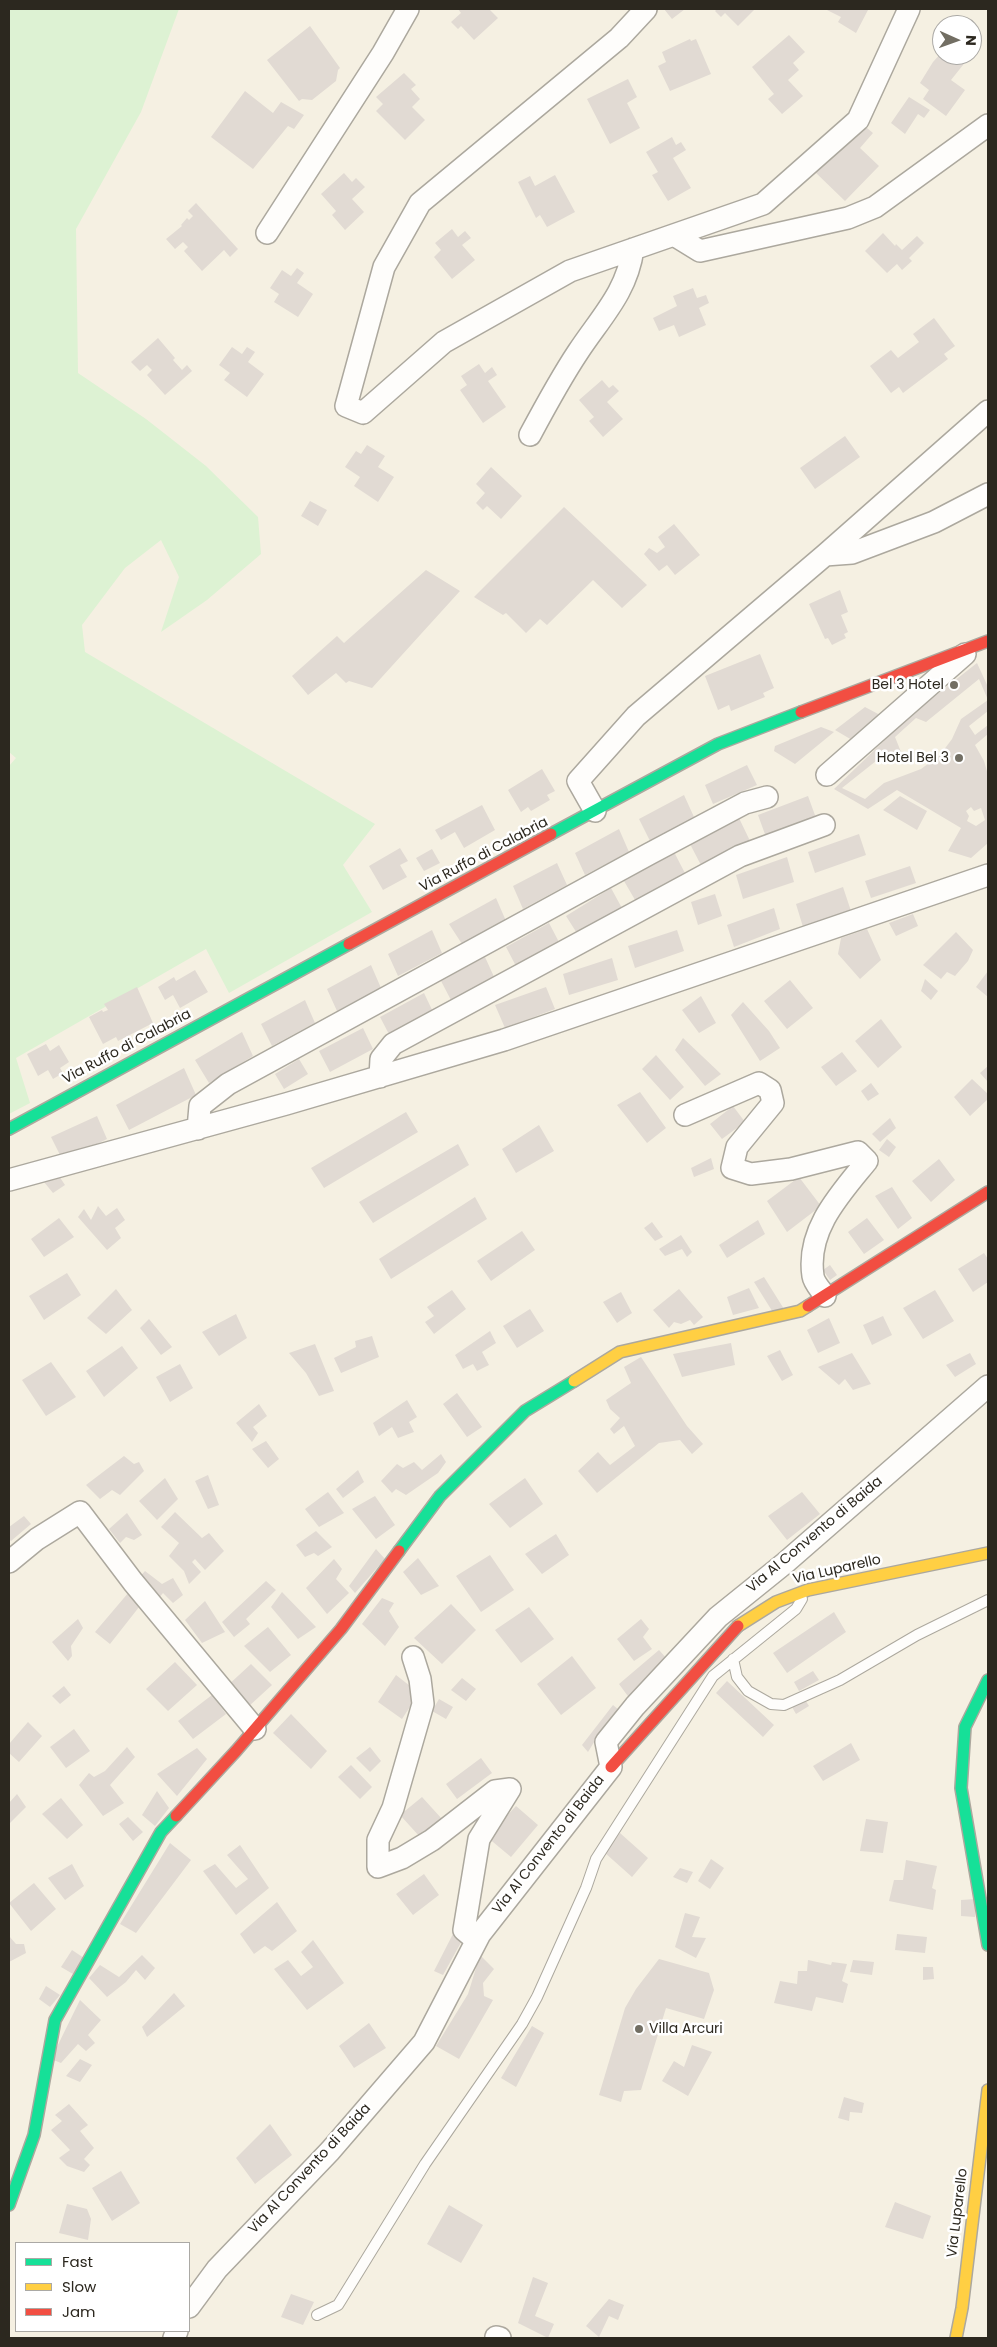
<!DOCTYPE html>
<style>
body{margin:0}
#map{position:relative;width:997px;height:2347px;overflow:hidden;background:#f5f0e2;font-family:Poppins,sans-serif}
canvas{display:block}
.frame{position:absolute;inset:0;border:10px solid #2c281f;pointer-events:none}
.legend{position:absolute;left:15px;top:2242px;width:175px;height:90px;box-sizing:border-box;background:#fff;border:1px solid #aba9a5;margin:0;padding:6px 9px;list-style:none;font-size:15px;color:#2c281f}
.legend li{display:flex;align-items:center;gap:10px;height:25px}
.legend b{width:25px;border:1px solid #aba9a5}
.north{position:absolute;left:932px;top:15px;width:50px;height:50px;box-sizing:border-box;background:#fff;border:1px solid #aba9a5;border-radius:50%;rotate:92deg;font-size:14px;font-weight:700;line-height:20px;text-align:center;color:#2c281f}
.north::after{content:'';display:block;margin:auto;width:18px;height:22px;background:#726e63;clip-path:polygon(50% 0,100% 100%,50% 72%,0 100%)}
</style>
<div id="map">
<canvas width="997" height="2347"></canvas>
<div class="frame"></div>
<ul class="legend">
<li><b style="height:6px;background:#16e098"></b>Fast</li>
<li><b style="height:6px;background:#ffcf43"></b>Slow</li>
<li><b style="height:6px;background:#f24e42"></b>Jam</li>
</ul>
<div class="north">N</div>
</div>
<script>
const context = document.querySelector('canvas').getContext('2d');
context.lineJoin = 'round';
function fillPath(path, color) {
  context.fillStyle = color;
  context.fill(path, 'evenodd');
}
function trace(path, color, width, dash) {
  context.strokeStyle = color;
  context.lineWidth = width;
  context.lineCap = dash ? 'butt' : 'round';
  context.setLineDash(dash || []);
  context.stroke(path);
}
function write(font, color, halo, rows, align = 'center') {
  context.font = font + ' Poppins,sans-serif';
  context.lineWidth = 5;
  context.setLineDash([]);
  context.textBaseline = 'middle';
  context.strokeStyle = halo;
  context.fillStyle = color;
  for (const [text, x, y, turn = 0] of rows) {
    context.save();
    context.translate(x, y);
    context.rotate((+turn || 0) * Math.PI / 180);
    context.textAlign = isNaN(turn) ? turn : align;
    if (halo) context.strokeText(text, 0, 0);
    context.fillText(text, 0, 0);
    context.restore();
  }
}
fillPath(new Path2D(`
 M9,9h170l-38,103 -65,117 2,144 68,46 60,47 52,51 3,37 -54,46 -46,32 18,-55 -18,-37 -36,28 -43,57 3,27 290,172 -32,41 29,47 -143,81 -23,-44 -190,109 14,45 -21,11v-348l7,-8 -7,-6z`), '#ddf2d3');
fillPath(new Path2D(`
 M458,9h31l9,9 -24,22 -13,-14 -3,3 -7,-7 10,-9z
 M664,9h21l-13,10z
 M717,9h38l-17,17 -13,-13 -4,4 -6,-6z
 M825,9h42l1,1 -12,23 -18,-11 3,-5z
 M310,26l30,42 -2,2 -2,11 -24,19 -10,-1 -3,2 -32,-41z
 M789,35l16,17 -12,11 6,7 -11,10 15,16 -21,18 -14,-15 6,-5 -22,-27z
 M690,39l1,2 5,-2 15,35 -41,17 -12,-25 8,-4 -4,-10z
 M942,52v3h18l7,5 -16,20 14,10 -19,26 -23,-17 6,-9 -9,-7 13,-21z
 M404,73l12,12 -5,4 9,10 -8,8 13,13 -20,20 -29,-29 7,-7 -7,-7z
 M628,79l9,18 -10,6 13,25 -30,16 -23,-45z
 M245,91l28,22 8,-11 23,13 -10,14 -6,-3 -35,43 -42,-32z
 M909,97l21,13 -6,8 -6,-4 -13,20 -14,-11z
 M861,123l12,10 -13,15 19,18 -34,35 -30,-29z
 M672,137l4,8 5,-3 5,8 -13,8 18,30 -23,13 -16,-26 6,-3 -12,-20z
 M344,173l8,9 4,-4 9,9 -13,12 12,13 -19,18 -13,-15 4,-4 -15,-17z
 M555,175l20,37 -28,15 -7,-12 -4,3 -18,-36 12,-6 5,10z
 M196,203l42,46 -8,8 -6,-7 -22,21 -18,-20 4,-4 -5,-5 -8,7 -9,-10 16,-13 -1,-1 6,-7 2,2 4,-4 -5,-5z
 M452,229l6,8 7,-6 6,7 -9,7 13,15 -23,19 -18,-22 7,-7 -6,-7z
 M883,233l12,13 1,-2 6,6 15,-14 7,7 -15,15 3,3 -10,9 -5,-6 -10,9 -22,-22z
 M297,268l7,5 -7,10 16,11 -15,23 -24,-15 5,-8 -9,-6 12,-18 9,6z
 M693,288l4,10 9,-3 3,8 -10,5 7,17 -27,12 -5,-12 -15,6 -6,-13 24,-12 -4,-10z
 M934,318l21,28 -11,8 4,5 -45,34 -4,-6 -8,6 -21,-27 21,-16 7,8 21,-16 -6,-8z
 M158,338l17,20 -2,2 9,10 5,-5 5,6 -27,24 -18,-20 5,-5 -5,-5 -7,6 -9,-9z
 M232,347l10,7 5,-7 8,5 -7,10 16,12 -17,23 -23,-17 6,-7 -11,-8z
 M479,364l6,9 7,-6 5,8 -9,6 18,26 -23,16 -23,-33 7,-5 -6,-9z
 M602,380l7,8 4,-3 6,6 -12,11 16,17 -20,18 -14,-16 5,-4 -15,-17z
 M845,436l15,21 -45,32 -15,-21z
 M367,445l18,11 -7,11 16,10 -16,25 -24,-16 6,-9 -15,-10 11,-16 5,3z
 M491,467l31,29 -21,23 -14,-13 -4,4 -7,-7 9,-10 -9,-9z
 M310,501l17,9 -9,16 -17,-10z
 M564,507l83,78 -25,23 -29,-28 -46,45 -7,-6 -14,14 -20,-20 -3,2 -29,-18z
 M674,524l26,31 -25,20 -8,-10 -8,6 -15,-17 5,-6 8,5 8,-6 -7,-10z
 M426,570l34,21 -88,97 -23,-7 -3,2 -10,-10 -28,22 -16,-19 45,-40 7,7z
 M840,590l8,22 -7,3 7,17 -4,2 2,4 -14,7 -4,-7 -3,1 -16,-35z
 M760,654l14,34 -11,5 2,4 -34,14 -2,-6 -11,5 -13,-34z
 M977,663l11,24v24l-19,15 6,9 13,-10v9l-13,11 9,16 4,14v68l-17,15 -23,-7 13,-23 -64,-38 -29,19 -34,-20 78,-75zM979,679l9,21 -27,19 -9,20 -12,16 -19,14 -37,14 -19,16 -23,-11 34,-27 25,-9 -6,-15 21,-19 10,4zM971,807l3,4 7,-3 4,12 -9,6 -9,-5 2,-5 -3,-5z
 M865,707l17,9 -30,24 -17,-10z
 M821,727l13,5 -39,32 -21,-13 1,-5z
 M747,765l10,20 -44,19 -8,-19z
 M542,769l13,22 -8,4 3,5 -19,11 -3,-4 -7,5 -13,-22z
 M684,795l10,22 -44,24 -11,-22z
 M808,796l8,22 -50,19 -8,-22z
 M900,796l27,15 -10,19 -34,-20z
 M482,805l13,25 -31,18 -9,-16 -14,8 -6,-10z
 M738,816l13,27 -48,26 -13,-25z
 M619,829l10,23 -44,23 -10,-22z
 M859,834l7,21 -51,18 -7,-21z
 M400,848l8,13 -8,4 7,12 -24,13 -14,-24z
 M432,849l8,14 -16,8 -8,-13z
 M674,852l13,25 -49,28 -14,-24z
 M787,857l7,25 -51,17 -7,-24z
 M557,863l10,22 -44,24 -10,-23z
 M910,866l6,17 -45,15 -6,-17z
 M843,887l8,24 -48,16 -7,-23z
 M611,888l12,22 -43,28 -14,-22z
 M715,894l7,22 -24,9 -7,-23z
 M496,898l10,23 -44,23 -13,-20z
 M774,908l6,21 -46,18 -7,-22z
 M913,914l5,12 -22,10 -7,-13z
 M549,923l11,21 -43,24 -11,-21z
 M867,929l14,31 -21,19 -22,-25 3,-16z
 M432,930l10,23 -44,23 -10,-22z
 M677,930l7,21 -49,17 -7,-22z
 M956,932l17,18 -5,11 -13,15 -8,-4 -6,7 -18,-14z
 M485,957l10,22 -43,23 -11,-21z
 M612,958l6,22 -49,15 -6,-21z
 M371,965l10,23 -44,23 -10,-22z
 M195,970l13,22 -28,16 -7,-13 -8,5 -7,-13 16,-10 2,4z
 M988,971v26l-12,-10z
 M925,979l13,12 -7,9 -10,-9z
 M790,980l23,28 -26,21 -23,-28z
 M137,987l16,36 -35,18 -2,-4 -13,7 -14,-27 13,-7 1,2 5,-2 -4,-6z
 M546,987l9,22 -50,19 -10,-23z
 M424,993l10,21 -43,24 -11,-21z
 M701,996l15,27 -17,10 -17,-23z
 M305,1000l10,23 -43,23 -11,-22z
 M743,1002l26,29 11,17 -20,13 -29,-46z
 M881,1019l21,28 -24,21 -23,-27z
 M363,1028l10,21 -43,23 -11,-21z
 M242,1032l11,24 -44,27 -14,-23z
 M683,1038l38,36 -16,12 -30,-36z
 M46,1044l4,7 9,-6 10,17 -9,6 3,5 -10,6 -5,-9 -10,6 -11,-22z
 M842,1052l15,19 -21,15 -15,-19z
 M656,1055l28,32 -14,13 -28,-31z
 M299,1059l9,15 -24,15 -9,-15z
 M988,1066v16l-8,-9z
 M184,1068l12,27 -67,35 -13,-25z
 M972,1079l16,15v5l-18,17 -16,-19z
 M871,1083l8,11 -11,7 -7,-10z
 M640,1092l26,36 -19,15 -30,-38z
 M733,1106l12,16 -23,17 -12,-15z
 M406,1112l12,20 -94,56 -13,-20z
 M97,1116l10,23 -44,22 -12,-24z
 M890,1118l6,10 -16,14 -8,-8z
 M539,1125l15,26 -38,22 -14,-24z
 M887,1139l9,8 -7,10 -10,-7z
 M458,1144l11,21 -96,58 -14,-21z
 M711,1158l3,11 -20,8 -3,-9z
 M939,1159l16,21 -24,22 -19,-21z
 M57,1173l8,12 -12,8 -9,-11z
 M799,1177l22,29 -34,26 -20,-31z
 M892,1187l20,31 -14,11 -23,-33z
 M475,1197l12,22 -96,60 -12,-20z
 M98,1206l8,10 11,-8 8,12 -10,8 6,10 -14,12 -29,-33 6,-8 7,11z
 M59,1218l15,19 -30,20 -13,-18z
 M867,1218l17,22 -20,14 -16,-22z
 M758,1220l7,14 -38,24 -8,-13z
 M652,1222l11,15 -8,4 -11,-13z
 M522,1231l13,19 -44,31 -14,-20z
 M681,1235l11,17 -5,5 -5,-8 -17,7 -6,-7z
 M984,1253l4,6v23l-15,10 -15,-23z
 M830,1265l7,10 -7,5 -7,-10z
 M67,1273l14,22 -37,25 -15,-24z
 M764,1277l20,32 -10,5 -20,-32z
 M749,1288l10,20 -26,7 -6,-18z
 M116,1289l16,21 -26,24 -19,-16z
 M679,1289l24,28 -9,8 -4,-5 -9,4 -7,-2 -5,6 -16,-18z
 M452,1290l14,19 -32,25 -9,-12 9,-6 -7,-9z
 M935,1290l19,31 -31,18 -20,-31z
 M621,1292l11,21 -15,10 -14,-21z
 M530,1309l14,22 -27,17 -14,-22z
 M236,1314l11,24 -28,18 -17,-24z
 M883,1316l9,19 -20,10 -9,-20z
 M829,1318l11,25 -22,10 -11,-23z
 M149,1319l23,28 -11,8 -21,-27z
 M490,1331l6,12 -14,9 7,13 -12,6 -4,-7 -10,5 -8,-14z
 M372,1336l7,21 -38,16 -7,-15 22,-11 -1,-6z
 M731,1343l4,22 -53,12 -9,-23z
 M315,1344l19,47 -15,5 -13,-23 -17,-20z
 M122,1346l16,22 -34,29 -18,-26z
 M780,1350l13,25 -11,6 -15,-25z
 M852,1353l19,31 -18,6 -8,-11 -6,6 -21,-18z
 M970,1353l6,11 -21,13 -9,-12z
 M641,1357l46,69 16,18 -11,10 -12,-14 -21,3 -62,50 -19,-22 20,-19 12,13 25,-19 -11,-20 -10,8 -4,-5 10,-11 -10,-9 -4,-9 25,-17 -7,-16z
 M51,1362l25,35 -30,19 -24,-36z
 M180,1364l13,24 -23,14 -14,-25z
 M457,1393l25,34 -15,10 -24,-33z
 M407,1400l10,17 -8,5 5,10 -16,6 -6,-11 -13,9 -6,-13z
 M259,1404l8,12 -14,11 5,6 -6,9 -16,-19z
 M266,1441l13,18 -11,9 -16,-19z
 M441,1454l5,8 -8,11 -32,22 -10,-6 -4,4 -11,-12 16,-17 6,4 11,-6 8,8z
 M124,1456l10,8 5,-2 5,9 -24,24 -8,-5 -12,9 -14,-14z
 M358,1470l6,12 -21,16 -7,-9z
 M208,1475l11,30 -11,4 -13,-28z
 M165,1478l13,21 -21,21 -18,-19z
 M525,1478l18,26 -33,24 -21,-24z
 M328,1492l16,21 -25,14 -14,-18z
 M802,1492l18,22 -33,26 -19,-24z
 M375,1496l20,29 -19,14 -24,-30z
 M175,1512l27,26 7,-5 15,18 -19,19 -10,-11 -3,3 9,10 -12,12 -5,-13 -15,-15 10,-13 -18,-16z
 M127,1513l15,22 -8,5 -8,-3 -6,6 -11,-14z
 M24,1516l7,8 -20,17 -2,-2v-12z
 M316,1531l16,16 -14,9 -4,-3 -9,4 -9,-12z
 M556,1534l13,21 -27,19 -17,-20z
 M376,1549l9,10 -30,34 -6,-7z
 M490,1555l24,35 -33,22 -25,-36z
 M418,1558l21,28 -18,9 -18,-23z
 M334,1559l8,10 -6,10 13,14 -22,21 -21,-26z
 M145,1571l17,13 11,-6 10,17 -10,8 -10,-10 -5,6 -21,-19z
 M266,1581l10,9 -30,29 4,5 -16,13 -12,-15z
 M129,1592l14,10 -33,42 -15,-12z
 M282,1592l34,35 -18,12 -27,-32z
 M382,1598l12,5 -5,8 10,16 -14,19 -23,-22z
 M205,1601l20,31 -23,11 -17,-23z
 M451,1604l25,26 -34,34 -28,-26z
 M529,1607l25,32 -33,24 -26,-33z
 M834,1612l12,20 -59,41 -14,-20z
 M78,1619l5,9 -12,18 1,10 -4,5 -16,-19z
 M641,1619l8,10 -6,8 9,12 -18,12 -17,-22z
 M268,1627l23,28 -21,17 -26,-26z
 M659,1650l9,10 -38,39 -11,-15z
 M572,1656l24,32 -35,27 -24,-31z
 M175,1662l22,23 -29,26 -22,-22z
 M251,1664l21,21 -24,22 -22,-20z
 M813,1671l6,9 -20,11 -5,-9z
 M396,1675l23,18 -17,26 -24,-17z
 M462,1678l14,11 -10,12 -15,-11z
 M727,1681l47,44 -11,12 -47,-44z
 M64,1686l7,9 -11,9 -8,-8z
 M212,1695l14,19 -33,25 -15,-18z
 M804,1698l5,8 -13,8 -4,-7z
 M439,1699l14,8 -7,12 -14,-8z
 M613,1705l6,5 -17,19 -14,23 -6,-7z
 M291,1714l36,37 -16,18 -38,-36z
 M28,1722l14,14 -23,26 -10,-9v-9z
 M74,1729l16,22 -24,17 -16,-21z
 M851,1743l9,17 -37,21 -10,-15z
 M127,1747l8,10 -25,28 14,18 -21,13 -24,-31 10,-12 5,4 11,-6z
 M370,1747l11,14 -11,11 -14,-14z
 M197,1748l10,11 -30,37 -20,-22z
 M481,1758l11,15 -35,26 -11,-15z
 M351,1765l21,22 -12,12 -22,-22z
 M157,1791l12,17 -14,18 -13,-11z
 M17,1794l9,13 -17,17v-21z
 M422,1797l20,22 -22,18 -20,-22z
 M61,1798l22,27 -16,14 -25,-25z
 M516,1806l22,19 -27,32 -24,-20z
 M128,1817l15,15 -10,9 -14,-17z
 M866,1819l22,3 -5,31 -23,-2z
 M620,1833l28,25 -16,19 -28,-25z
 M170,1843l21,17 -55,73 -16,-9z
 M240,1845l29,43 -33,27 -33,-44 12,-7 21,24 12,-9 -21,-24z
 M711,1859l13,9 -14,21 -12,-8z
 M906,1860l31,6 -5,22 4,2 -3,20 -44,-9 5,-21h9z
 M72,1864l12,22 -19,14 -17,-22z
 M680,1868l13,4 -6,11 -14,-6z
 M424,1874l15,21 -26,20 -17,-21z
 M34,1883l22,26 -25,22 -22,-28z
 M975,1899v18l-14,-1v-16z
 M277,1902l20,29 -25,20 -7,-5 -11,8 -14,-20z
 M685,1913l15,4 -8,20 14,1 -10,20 -21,-11z
 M455,1930l9,7 -21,38 -9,-4z
 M897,1934l30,3 -2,16 -30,-3z
 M9,1936l7,8h8l2,9 -17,9z
 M313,1940l31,43 -37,27 -33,-41 14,-9 13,16 12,-9 -12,-15z
 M72,1950l12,8 -11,16 -12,-7z
 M142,1955l13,13 -10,12 -9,-10 -10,12 -19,15 -18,-19 11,-13 19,12z
 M480,1955l14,14 -11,14 1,13 9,4 -34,59 -23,-13 32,-52z
 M659,1959l50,14 5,17 -10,29 -38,-11 -25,82 -17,1 -3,11 -22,-7 26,-87 11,-19z
 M808,1960l23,5 1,-3 15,2 -5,17 6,3 -5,19 -27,-6 -4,14 -38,-8 6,-22 17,3 1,-13h9z
 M853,1960l21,2 -2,13 -22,-3z
 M923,1967h10l1,12 -11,1z
 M46,1986l14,9 -10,12 -11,-8z
 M174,1993l11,13 -38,31 -5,-10z
 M80,2000l21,20 -13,15 7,8 -9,8 -8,-7 -17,19 -10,-4z
 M369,2023l17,25 -32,20 -15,-22z
 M532,2026l12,7 -28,54 -15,-9z
 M692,2045l20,7 -24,44 -26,-15 12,-20 10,6z
 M80,2059l12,6 -12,17 -14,-6z
 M844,2097l20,6 -2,10 -12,-1 -1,9 -11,-3z
 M69,2104l19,21 -8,6 14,17 -10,11 6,6 -6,7 -17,-6 -8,-8 11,-8 -19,-20 11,-9 -7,-6z
 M270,2124l22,31 -37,29 -19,-26z
 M121,2171l19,32 -28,18 -20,-33z
 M895,2202l36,14 -8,23 -38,-12z
 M67,2204l20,5 4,10 -3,21 -29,-7z
 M449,2205l34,20 -22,38 -34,-19z
 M533,2277l15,6 -13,33 19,8 -6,14 -30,-15z
 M291,2294l23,8 -11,23 -22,-8z
 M609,2299l15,6 -6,15 -9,-4 -10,21 -13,-11z`), '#e1dad3');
const lane = new Path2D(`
 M733,1659l4,18 11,14 23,13 13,1 56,-25 77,-45 71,-35
 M317,2315l21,-10 87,-141 97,-140 15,-27 49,-109 10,-29 117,-183 83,-67 6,-10`);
const street = new Path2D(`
 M646,9l-27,29 -199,165 -36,64 -38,139 17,7 81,-71 126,-71 193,-67 95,-84 51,-111
 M267,233l116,-180 25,-44
 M674,235l26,16 148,-33 27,-11 113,-82
 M530,435c15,-28 30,-56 48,-83 23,-35 49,-60 55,-103
 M825,555l27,-2 82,-31 54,-28
 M827,775l138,-121
 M595,811l-17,-30 58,-65 189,-161 163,-144
 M380,1077l1,-18 12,-15 347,-188 84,-31
 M685,1115l74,-32 11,7 3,13 -36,44 -5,21 19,6 40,-5 67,-17 9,9c-27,33 -61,69 -54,115 1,7 8,14 12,20
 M198,1129l2,-23 28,-22 421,-230 96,-51 22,-6
 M9,1180l277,-76 218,-64 484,-165
 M9,1562l28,-23 43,-27 53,70 122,147
 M413,1657l7,22 3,25 -30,104 -15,32v27l24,-9 30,-18 63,-49 15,-2 -31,50 -15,91 12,10
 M189,2307l28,-38 113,-118 94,-109 56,-108 131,-167 -5,-25 29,-36 83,-89 67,-54 203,-177
 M496,2337l4,1
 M174,2338l3,-7`);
const fast = new Path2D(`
 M551,834l167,-90 83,-32
 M9,1129l340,-185
 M399,1551l41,-55 85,-85 49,-30
 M988,1680l-23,47 -4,61 27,157
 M9,2205l25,-70 21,-115 106,-188 15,-16`);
const slow = new Path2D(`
 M574,1381l46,-29 180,-41 8,-5
 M738,1626l38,-24 32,-12 180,-37
 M956,2338l6,-30 26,-218`);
const jam = new Path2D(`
 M801,712l187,-71
 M349,944l202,-110
 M808,1306l180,-114
 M611,1767l127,-141
 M176,1816l60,-65 105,-122 58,-78`);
trace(lane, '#aca89e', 12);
trace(street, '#aca89e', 24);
trace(fast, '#aca89e', 14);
trace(slow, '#aca89e', 14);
trace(jam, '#aca89e', 14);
trace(lane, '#fefdfb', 10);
trace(street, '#fefdfb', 21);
trace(fast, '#16e098', 11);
trace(slow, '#ffcf43', 11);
trace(jam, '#f24e42', 11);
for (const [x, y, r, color] of [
 [954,685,5,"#726e63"],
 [959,758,5,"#726e63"],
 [639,2029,5,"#726e63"]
]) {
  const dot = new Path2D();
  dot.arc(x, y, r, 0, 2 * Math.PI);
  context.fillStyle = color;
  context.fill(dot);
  trace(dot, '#fff', 2);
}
write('14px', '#2c281f', '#fff', [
 ["Bel 3 Hotel",944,685],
 ["Hotel Bel 3",949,758],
 ["Villa Arcuri",649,2029,"left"]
], 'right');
write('14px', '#2c281f', '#fff', [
 ["Via Ruffo di Calabria",484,855,-28],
 ["Via Ruffo di Calabria",127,1047,-28],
 ["Via Al Convento di Baida",815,1535,-40],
 ["Via Luparello",837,1570,-13],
 ["Via Al Convento di Baida",549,1845,-52],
 ["Via Al Convento di Baida",310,2169,-47],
 ["Via Luparello",958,2213,-83]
]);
</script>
